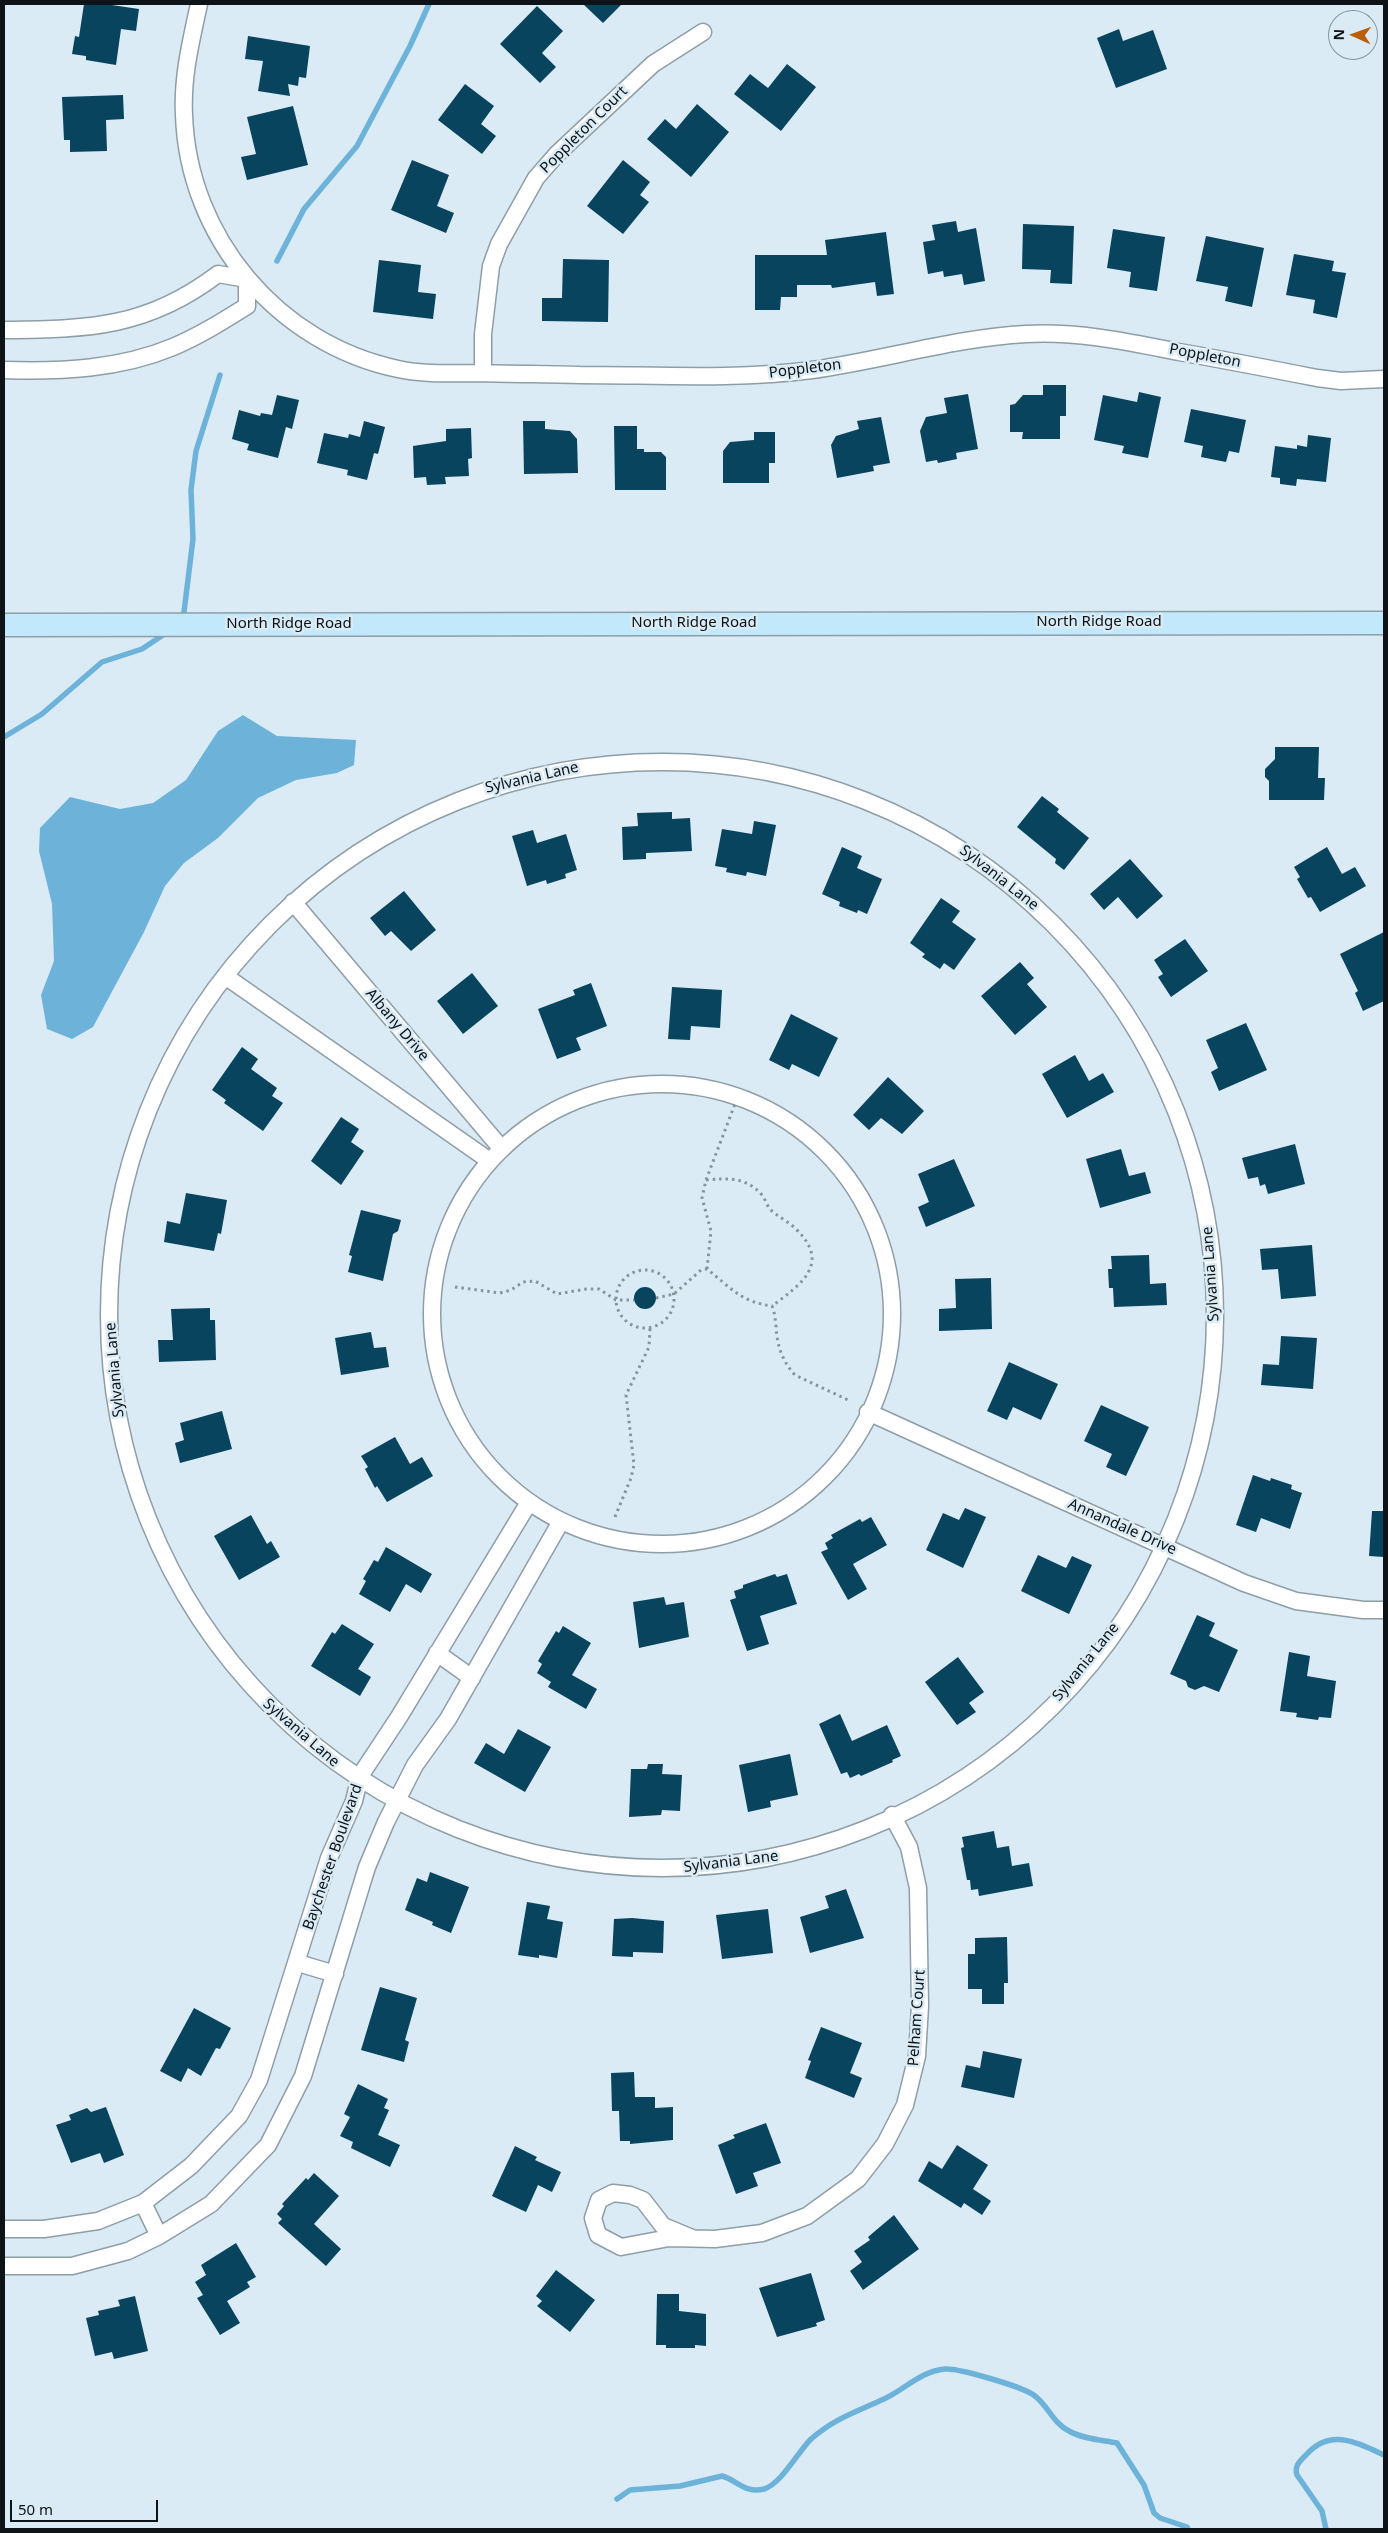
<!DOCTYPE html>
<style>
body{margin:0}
#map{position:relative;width:1388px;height:2533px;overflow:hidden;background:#daebf5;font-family:"Noto Sans",sans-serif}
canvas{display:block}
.frame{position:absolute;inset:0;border:5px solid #0d1316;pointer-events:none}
.north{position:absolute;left:1328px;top:10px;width:50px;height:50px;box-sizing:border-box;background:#daebf5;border:1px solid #88959c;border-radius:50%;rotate:272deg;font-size:14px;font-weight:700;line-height:20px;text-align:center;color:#0d1316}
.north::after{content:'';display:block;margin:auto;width:18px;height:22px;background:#bb5e0b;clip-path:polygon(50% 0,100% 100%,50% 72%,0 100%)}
.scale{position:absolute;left:10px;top:2500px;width:148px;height:22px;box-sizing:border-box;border:2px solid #0d1316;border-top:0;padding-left:6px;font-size:15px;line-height:18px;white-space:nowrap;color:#0d1316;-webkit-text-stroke:4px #daebf5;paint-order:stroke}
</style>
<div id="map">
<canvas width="1388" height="2533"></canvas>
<div class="frame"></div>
<div class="north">N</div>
<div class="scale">50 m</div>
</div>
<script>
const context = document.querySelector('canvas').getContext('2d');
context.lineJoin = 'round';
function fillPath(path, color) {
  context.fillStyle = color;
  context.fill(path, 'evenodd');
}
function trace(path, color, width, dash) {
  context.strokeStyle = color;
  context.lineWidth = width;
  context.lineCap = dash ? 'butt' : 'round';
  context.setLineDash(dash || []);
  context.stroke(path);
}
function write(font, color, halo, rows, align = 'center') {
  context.font = font + ' "Noto Sans",sans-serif';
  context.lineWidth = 5;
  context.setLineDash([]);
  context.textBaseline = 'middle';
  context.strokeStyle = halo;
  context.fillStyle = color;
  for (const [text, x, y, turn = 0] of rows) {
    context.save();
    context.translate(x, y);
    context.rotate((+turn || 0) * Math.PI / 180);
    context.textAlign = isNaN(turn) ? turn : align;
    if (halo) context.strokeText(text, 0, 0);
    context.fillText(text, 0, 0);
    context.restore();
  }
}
fillPath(new Path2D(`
 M243,715l34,21 79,4 -2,25 -17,8 -41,7 -38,18 -40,40 -34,25 -19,23 -21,46 -51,95 -21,12 -25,-10 -6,-34 13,-34 -2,-57 -13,-53 1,-23 30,-31 50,12 33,-6 33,-23 32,-49z`), '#6db3d9');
trace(new Path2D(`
 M277,261l27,-52 53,-63 53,-100 19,-42
 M183,620l10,-81 -2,-49 5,-39 24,-76
 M4,737l38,-23 60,-52 40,-13 24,-16
 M617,2499l13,-9 50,-4 42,-10c15,4 23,18 42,13 17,-5 34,-37 47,-50 24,-21 45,-27 73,-40 20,-9 37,-28 61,-30 14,-1 79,18 90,27 13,10 19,28 34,35 14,8 33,9 48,12l27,42 10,28 6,5 27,9 1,2
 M1326,2529l-4,-18 -25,-36c-3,-9 3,-14 9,-20 24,-27 50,-13 78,0`), '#6db3d9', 5.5);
fillPath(new Path2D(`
 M84,4h21l34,5 -3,22 -15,-2 -5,36 -30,-5v-4l-14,-2 3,-18 4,1z
 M583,4h39l-19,19z
 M537,6l26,25 -21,22 14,14 -16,16 -40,-39z
 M1119,29l4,12 30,-11 14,39 -51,19 -19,-50z
 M248,36l62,10 -4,32 -7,-1 -1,9 -10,-2 2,12 -32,-5 5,-30 -18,-2z
 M787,64l29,23 -35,44 -47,-37 16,-20 18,14z
 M465,84l29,22 -13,18 15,12 -14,18 -44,-34z
 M123,95l1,24 -18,1 1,31 -37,1v-12h-6l-2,-43z
 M697,104l32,28 -38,45 -44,-38 18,-20 11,10z
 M293,106l15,59 -61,15 -6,-23 15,-3 -9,-37z
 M412,160l37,15 -12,31 17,7 -8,20 -55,-23z
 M623,160l27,22 -10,13 9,7 -26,32 -36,-28z
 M956,221l2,11 18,-4 9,53 -21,4 -2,-11 -18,3 -1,-6 -15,3 -5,-32 12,-2 -3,-15z
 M1023,224l51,2 -2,58 -22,-1 1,-13 -29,-1z
 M1113,229l52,8 -8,54 -28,-4 2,-15 -24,-4z
 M886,232l8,62 -17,2 -2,-14 -43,6 -1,-3h-34v12h-16l-1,13h-25v-55h72l-2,-15z
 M1206,236l58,12 -12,59 -27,-6 3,-14 -32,-6z
 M1294,254l40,7 -2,10 14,2 -9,45 -24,-5 2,-13 -29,-5z
 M563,259l46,1 -1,62 -66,-1v-23h20z
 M379,260l42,5 -3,27 18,2 -3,25 -60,-7z
 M1043,385h23v31h-6v23h-38l1,-7h-13v-27l5,-1 8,-9h20z
 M1139,392l22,5 -13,61 -26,-5 2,-7 -30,-6 9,-45 34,7z
 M968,394l10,55 -22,4 1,6 -19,4 -1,-3 -11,2 -6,-31 6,-14 21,-4 -3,-15z
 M277,395l22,5 -7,29 -6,-2 -8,31 -31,-8 2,-6 -17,-5 7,-29 21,6 1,-3 11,2z
 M1191,409l55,11 -7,33 -10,-2 -3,11 -25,-5 2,-11 -19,-4z
 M881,417l9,46 -17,3 1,5 -37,7 -6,-33 5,-9 23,-7 -2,-8z
 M364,421l21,6 -7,27 -4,-1 -7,27 -20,-5 1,-5 -31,-7 7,-30 24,5 1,-4 11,3z
 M523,421h22v8l25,2 7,8 1,34 -54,1z
 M614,426h23v23h7v3h17l5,5v33h-51z
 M471,428l1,30 -4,1 1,17 -24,1 1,7 -19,1 -1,-8 -12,1 -1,-32 33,-5v-12z
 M754,432h21v31h-6v20h-46v-32l7,-9 24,-2z
 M1308,435l23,3 -5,44 -29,-3 -1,7 -16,-2v-6l-9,-1 4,-31 22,3v-4l10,2z
 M1275,747h44l-1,31h7l-1,22h-55v-19l-4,-4v-8l10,-10z
 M1042,796l17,13 -2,3 32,26 -25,32 -9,-7 1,-4 -39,-32z
 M672,812v7l18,-1 2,33 -46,2v6l-23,1 -1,-33 16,-1 -1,-13z
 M754,821l22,4 -10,51 -19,-4 -1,4 -20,-4 1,-4 -12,-2 7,-37 30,5z
 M533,830l4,13 29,-9 11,36 -12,4 1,4 -19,6 -1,-4 -19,6 -15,-50z
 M842,847l20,9 -5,12 25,11 -15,35 -9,-4 -1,3 -18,-7 1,-4 -18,-8z
 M1327,847l15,27 13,-7 11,19 -46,26 -9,-15 -3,1 -11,-19 3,-2 -6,-10z
 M1130,859l33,37 -26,23 -19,-22 -14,13 -14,-16z
 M404,891l32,39 -25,21 -20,-20 -6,5 -15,-18z
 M941,898l19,13 -8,11 24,17 -22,31 -10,-7 -4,6 -18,-12 3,-3 -15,-11z
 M1384,932v69l-21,10 -8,-18 3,-2 -18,-37z
 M1185,939l23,32 -37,26 -13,-20 5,-3 -9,-14z
 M1020,962l14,16 -7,6 20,23 -32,28 -34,-39z
 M472,973l26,33 -35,28 -26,-33z
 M591,983l16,43 -31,12 5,12 -24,9 -19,-50 37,-14 -2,-5z
 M672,987l50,3 -2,38 -29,-2 -1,14 -22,-1z
 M791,1014l47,24 -19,39 -27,-13 -3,6 -20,-10z
 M1246,1023l21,47 -48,21 -8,-19 7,-4 -12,-28z
 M242,1047l16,12 -7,10 26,19 -5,8 11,7 -20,28 -39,-28 2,-3 -14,-10z
 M1075,1055l14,26 14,-8 11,19 -47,26 -25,-44z
 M888,1077l36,34 -22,23 -21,-16 -12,12 -16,-15z
 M341,1117l18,12 -8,13 13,9 -23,34 -30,-24z
 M1295,1144l10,40 -37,10 -3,-10 -5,2 -2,-9 -10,2 -6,-21z
 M1121,1149l8,27 16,-4 6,21 -51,15 -14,-49z
 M954,1159l21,47 -49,21 -8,-20 11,-5 -11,-28z
 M186,1193l41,7 -6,34 -3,-1 -4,18 -50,-9 3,-21 13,3z
 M361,1210l40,10 -3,11 -5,3 -10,47 -35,-9 4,-16 -3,-1z
 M1312,1245l4,51 -35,3 -3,-30 -16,1 -2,-21z
 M1149,1255l1,29 16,-1 1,22 -53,2 -1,-19h-4l-1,-19h4l-1,-13z
 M991,1278l1,51 -53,2v-22l17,-1 -1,-29z
 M634 1298a11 11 0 1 1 22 0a11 11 0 1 1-22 0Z
 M210,1308v12h5l1,40 -57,2 -1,-22h15l-2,-31z
 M371,1332l3,16 12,-1 3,20 -48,8 -6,-37z
 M1281,1336l36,2 -4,51 -52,-4 2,-21 16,1z
 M1009,1362l49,22 -17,36 -28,-13 -6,13 -20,-9z
 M1101,1405l48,22 -23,49 -20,-9 6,-13 -28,-13z
 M222,1411l10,38 -52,14 -5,-20 9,-3 -4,-17z
 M395,1437l15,27 12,-7 11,19 -46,26 -10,-16 -2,2 -10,-19 3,-2 -7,-11z
 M1253,1475l17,6 1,-3 21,7 -1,4 11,4 -12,36 -29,-11 -5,14 -20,-7z
 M965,1508l21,9 -23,51 -37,-18 17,-37 16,7z
 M1372,1511h12v46l-15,-1z
 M251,1515l16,29 4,-3 9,16 -41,23 -25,-44z
 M871,1517l16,28 -34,19 14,25 -19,11 -27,-48 7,-3 -3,-6 8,-5 -2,-3 29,-16 2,3z
 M386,1547l46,27 -11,19 -15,-9 -16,28 -31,-18 7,-13 -3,-2 11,-19 4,2z
 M1038,1555l28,13 6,-12 20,9 -23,49 -48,-23z
 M775,1574l2,3 10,-3 10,30 -37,12 9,28 -22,7 -17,-51 6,-2 -2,-7 9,-3v-3z
 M664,1597l2,8 18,-3 5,35 -50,11 -6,-46z
 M1197,1615l18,8 -6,13 29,14 -19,42 -15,-6 -9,4 -7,-3 -2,-6 -16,-7z
 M342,1624l32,20 -16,25 13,8 -11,19 -49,-30 21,-34 3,2z
 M563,1626l28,17 -19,32 25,14 -11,20 -38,-22 3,-5 -14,-9 5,-9 -4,-3 18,-30 3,2z
 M1289,1652l21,4 -3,20 29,5 -5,37 -12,-1 -1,3 -22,-3 1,-4 -17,-2z
 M958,1657l26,35 -15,11 7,9 -19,13 -32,-43z
 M840,1714l12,27 35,-16 14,31 -9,4 1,2 -32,14 -2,-2 -9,4 -3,-6 -6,2 -22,-50z
 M518,1729l33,18 -26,45 -51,-29 12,-20 18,11z
 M790,1754l8,41 -28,6 1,6 -23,5 -9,-47z
 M648,1764h15l-1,10 20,1 -2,36 -18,-1 -1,5 -32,2 2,-48h16z
 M994,1831l3,17 12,-2 3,20 17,-3 4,23 -54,10 -1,-7 -7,1 -1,-10h-3l-6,-32 3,-1 -2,-10z
 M430,1872l39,15 -18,46 -19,-8 1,-3 -28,-12 12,-32 10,4z
 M846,1889l18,49 -54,15 -10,-36 29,-9 -4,-12z
 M527,1902l23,4 -3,13 16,3 -6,36 -18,-3v3l-21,-3z
 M768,1909l5,44 -51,6 -6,-44z
 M632,1918l32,3 -1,32 -30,-1v5l-21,-1 2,-37z
 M1007,1937l1,46h-4v21h-22v-15h-14v-35h7v-16z
 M380,1987l37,11 -12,42 4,2 -5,20 -43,-12z
 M194,2008l37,20 -11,21 -4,-1 -15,28 -13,-8 -7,14 -21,-11z
 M821,2027l41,16 -12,30 12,5 -8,20 -49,-20 6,-17 -3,-1z
 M983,2051l39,8 -8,39 -53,-11 5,-22 14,3z
 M634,2072l1,25h20v11l18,-1v33l-43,4v-3h-10l-1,-30h-7l-1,-38z
 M358,2084l30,15 -4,9 5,2 -11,25 22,10 -10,22 -39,-19 2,-6 -13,-6 10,-19 -6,-3z
 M106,2107l18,48 -20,8 -4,-10 -29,10 -15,-38 15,-5 -2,-5 18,-7 4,4z
 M766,2123l15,40 -28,10 5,13 -22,8 -18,-49 17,-7 -2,-3z
 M957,2145l31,20 -15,24 18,12 -9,14 -18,-12 -3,5 -43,-27 11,-20 13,8z
 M515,2146l22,11 -2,3 26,12 -9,20 -14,-7 -12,27 -34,-16z
 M314,2173l25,23 -25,28 27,25 -15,17 -48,-43 4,-4 -5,-5 7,-8 -2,-2 24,-26 2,2z
 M894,2215l25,34 -56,41 -13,-19 12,-9 -8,-11 16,-11 -2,-3z
 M236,2243l20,34 -9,5 3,5 -23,14 13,22 -20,12 -23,-37 6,-3 -8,-13 11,-7 -5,-10z
 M556,2270l39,30 -25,32 -33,-26 5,-5 -6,-5z
 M811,2273l14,47 -9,3 1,3 -40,11 -18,-49z
 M657,2294h22v17l27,3v32l-11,-1v3h-29v-3h-10z
 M135,2296l13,55 -34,8 -2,-7 -17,4 -9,-38 13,-3 -1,-4 22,-5 -2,-6z`), '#08445d');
const street = new Path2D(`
 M199,4c-8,37 -17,73 -15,111 4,122 94,229 214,254 27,6 56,4 84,4 32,1 65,1 98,2 77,0 155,5 232,-5 72,-10 141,-32 214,-36 52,-3 103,8 153,18 46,8 92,17 138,26l24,3 43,-2
 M4,330c85,-1 143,-2 214,-56l29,5
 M4,370c57,2 116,-1 169,-23 26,-11 50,-26 74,-41v-27
 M483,373v-39l8,-68 8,-22 37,-66 21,-24 96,-90 50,-32
 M109 1315a553 553 0 1 1 1106 0a553 553 0 1 1-1106 0Z
 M293,902l208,246
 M225,976l262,183
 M432 1314a230 230 0 1 1 460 0a230 230 0 1 1-460 0Z
 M868,1412l376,171 52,18 67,9h21
 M437,1653l35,25
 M298,1963l37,11
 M143,2203l16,33
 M4,2229h40l54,-8 45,-18 48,-37 48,-50 20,-36 70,-222 25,-57 6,-25 39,-59 129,-213
 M692,2238l-29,-12 -20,-26 -13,-5 -17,-2 -14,7 -6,18 5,17 23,12 48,-9 46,1 47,-6 45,-17 51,-37 27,-35 20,-39 12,-49 3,-50 -2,-118 -9,-41 -17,-32
 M4,2266h68l56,-15 31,-15 52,-32 57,-59 35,-69 64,-209 19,-45 29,-57 33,-46 112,-196`);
const secondary = new Path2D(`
 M4,625l1380,-2`);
trace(street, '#8e9ea7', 19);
trace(secondary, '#8e9ea7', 25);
trace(new Path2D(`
 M706,1180c23,-2 40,-3 56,15 4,5 5,12 10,16 8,7 17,11 24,18 36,35 4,56 -24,77
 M707,1269l4,-38 -9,-33 4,-18 32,-84
 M616 1299a29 29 0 1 1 58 0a29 29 0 1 1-58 0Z
 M455,1287l45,6 11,-3 12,-8 12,-1 22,13 29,-5h13l17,11h18
 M656,1298l18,-4 27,-24 6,-1c24,19 34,33 65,37 3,7 3,13 4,20 1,19 6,35 19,49l53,25
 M615,1517l16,-39 3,-13 -8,-70 23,-48 1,-19`), '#87949b', 3, [2.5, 4]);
trace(street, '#fff', 16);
trace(secondary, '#c2e9fb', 22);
write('15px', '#0d1316', '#daebf5', [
 ["Poppleton Court",584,130,-45],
 ["Poppleton",1205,356,11],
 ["Poppleton",805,369,-7],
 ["North Ridge Road",1099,622],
 ["North Ridge Road",694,623],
 ["North Ridge Road",289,624],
 ["Sylvania Lane",532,778,-13],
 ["Sylvania Lane",999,878,38],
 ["Albany Drive",397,1025,50],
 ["Sylvania Lane",1211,1274,-94],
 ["Sylvania Lane",115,1370,-95],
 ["Annandale Drive",1122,1527,24],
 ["Sylvania Lane",1086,1662,-51],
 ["Sylvania Lane",301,1733,41],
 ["Baychester Boulevard",333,1857,-71],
 ["Sylvania Lane",731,1862,-7],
 ["Pelham Court",917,2018,-86]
]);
</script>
